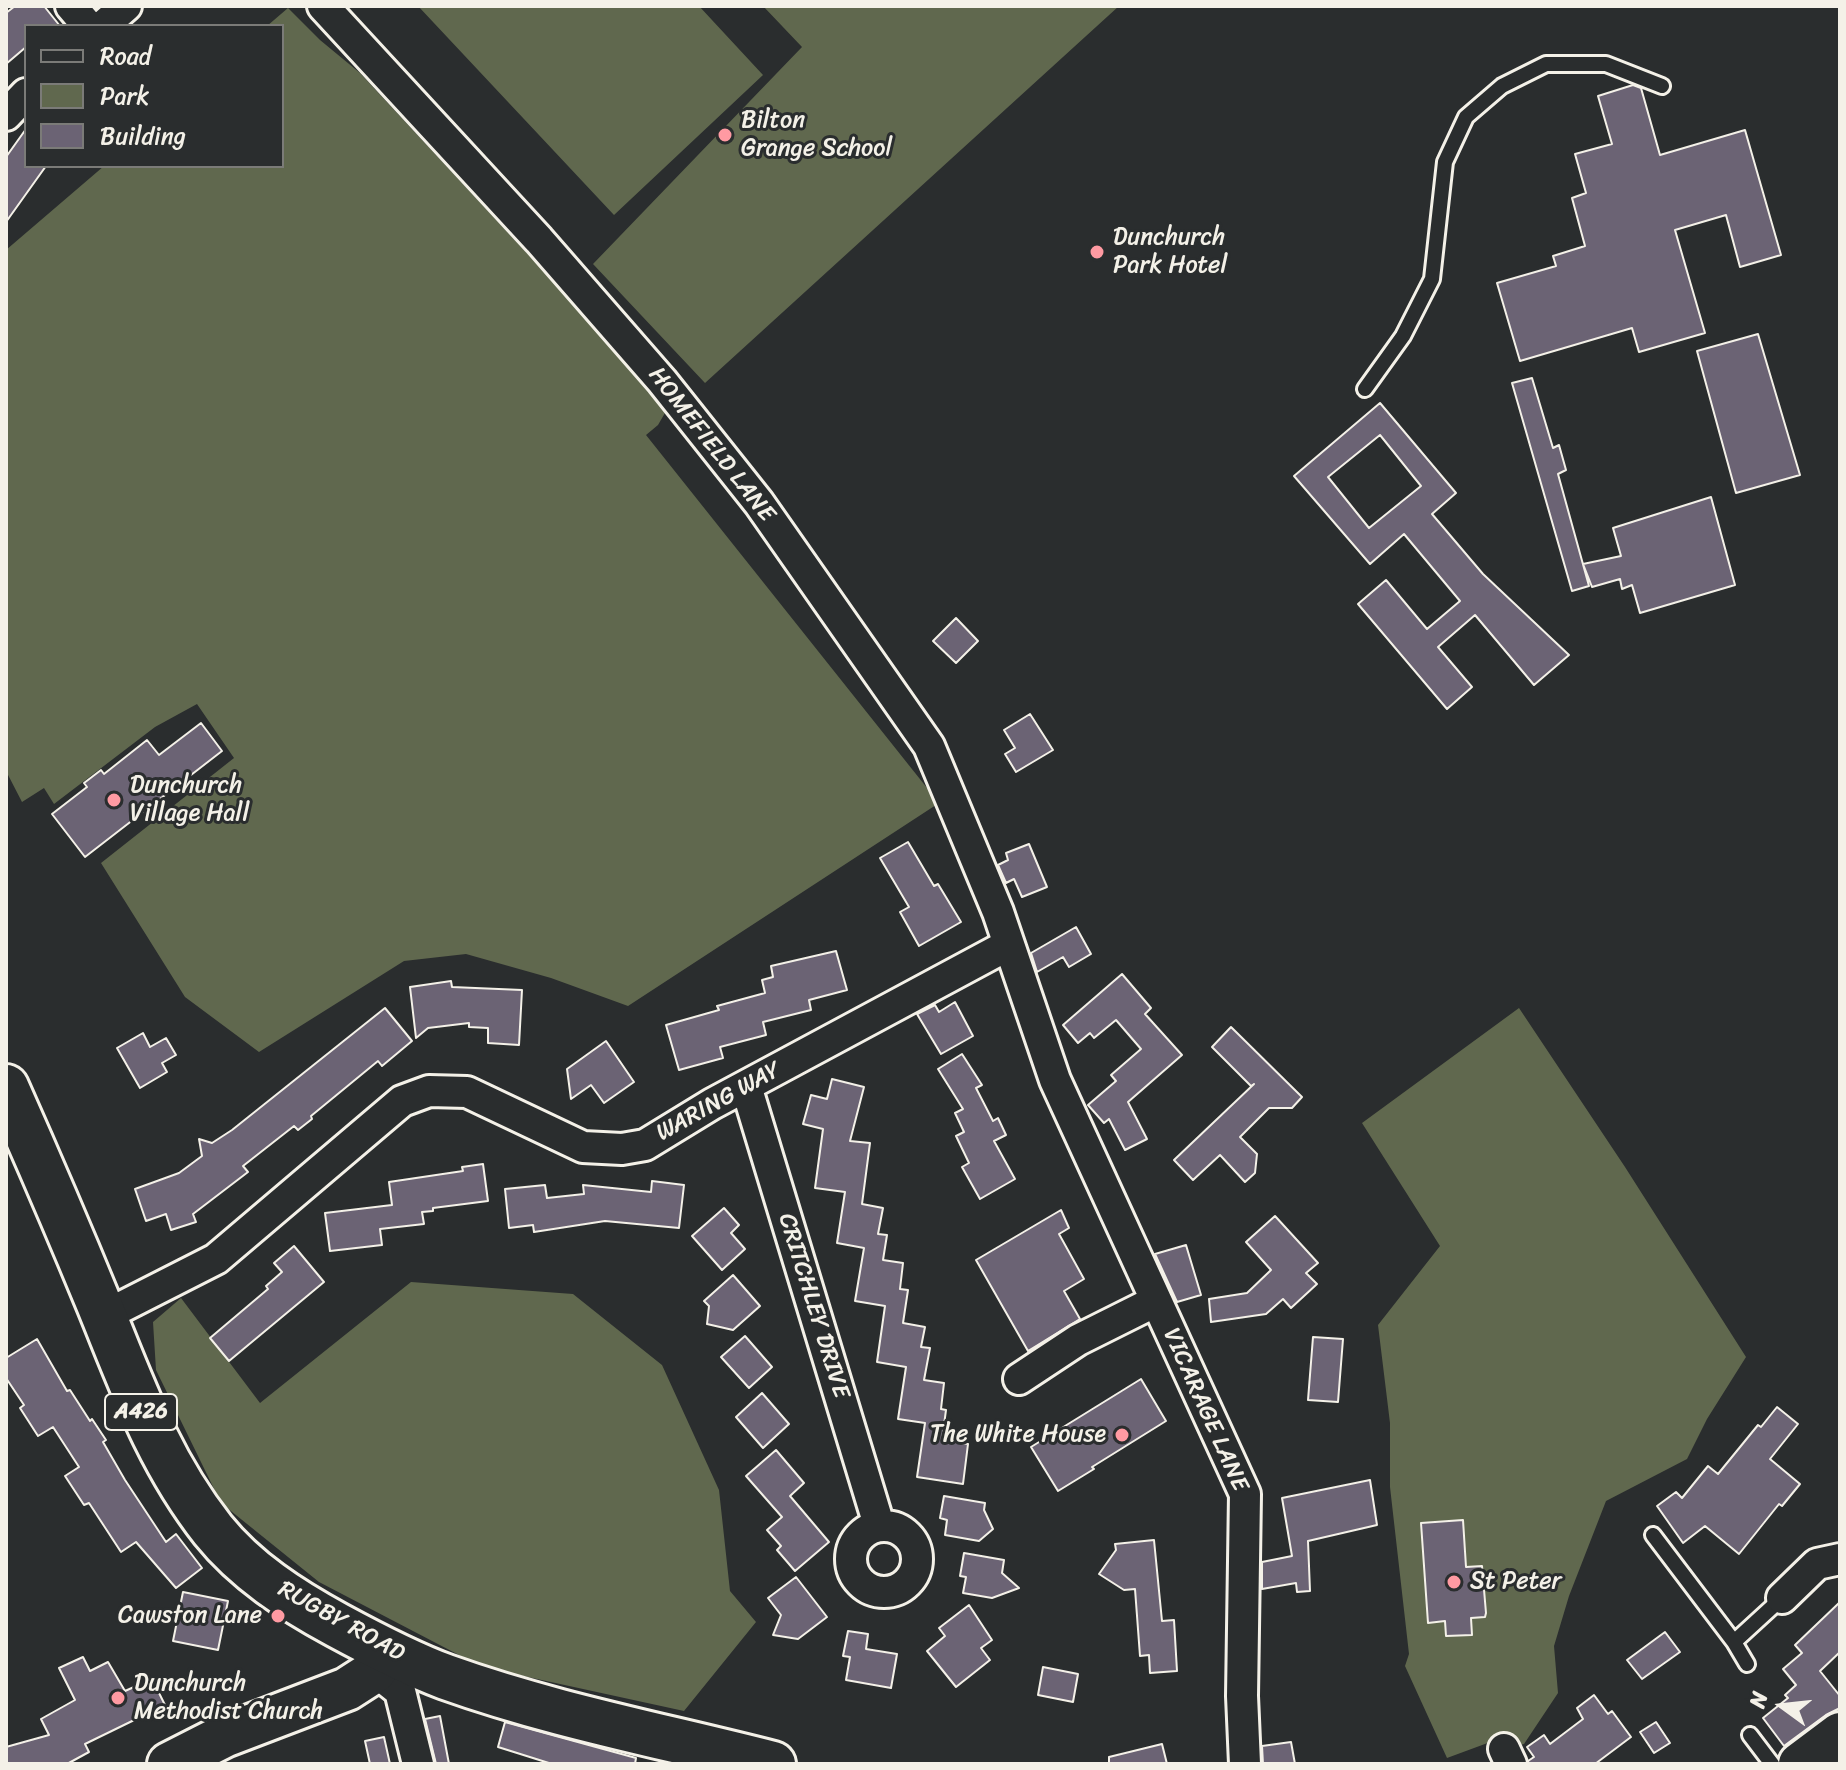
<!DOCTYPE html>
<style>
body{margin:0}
#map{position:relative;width:1846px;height:1770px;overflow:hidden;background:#2a2d2e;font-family:Sriracha,sans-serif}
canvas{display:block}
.frame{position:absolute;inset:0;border:8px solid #f4f1e8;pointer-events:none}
.legend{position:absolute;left:24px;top:24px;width:260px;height:144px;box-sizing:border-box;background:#2a2d2e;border:2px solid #7b7b78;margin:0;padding:10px 14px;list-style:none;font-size:24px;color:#f4f1e8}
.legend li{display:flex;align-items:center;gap:16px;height:40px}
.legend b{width:40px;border:2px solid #7b7b78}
.north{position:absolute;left:1742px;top:1666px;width:80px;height:80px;-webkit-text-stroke:6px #2a2d2e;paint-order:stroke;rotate:285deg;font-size:22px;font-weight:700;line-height:32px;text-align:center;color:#f4f1e8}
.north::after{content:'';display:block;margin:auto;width:28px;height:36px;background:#f4f1e8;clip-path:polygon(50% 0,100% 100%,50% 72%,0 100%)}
</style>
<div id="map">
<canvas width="1846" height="1770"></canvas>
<div class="frame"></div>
<ul class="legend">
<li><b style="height:10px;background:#2a2d2e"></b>Road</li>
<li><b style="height:22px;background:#60684e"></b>Park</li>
<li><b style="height:22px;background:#6b6374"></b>Building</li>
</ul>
<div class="north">N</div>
</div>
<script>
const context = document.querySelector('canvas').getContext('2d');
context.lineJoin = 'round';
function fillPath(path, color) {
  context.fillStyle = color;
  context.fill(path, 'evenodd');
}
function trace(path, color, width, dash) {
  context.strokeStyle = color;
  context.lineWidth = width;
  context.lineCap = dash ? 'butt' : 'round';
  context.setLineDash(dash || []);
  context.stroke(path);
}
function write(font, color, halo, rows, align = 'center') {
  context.font = font + ' Sriracha,sans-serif';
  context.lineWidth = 6;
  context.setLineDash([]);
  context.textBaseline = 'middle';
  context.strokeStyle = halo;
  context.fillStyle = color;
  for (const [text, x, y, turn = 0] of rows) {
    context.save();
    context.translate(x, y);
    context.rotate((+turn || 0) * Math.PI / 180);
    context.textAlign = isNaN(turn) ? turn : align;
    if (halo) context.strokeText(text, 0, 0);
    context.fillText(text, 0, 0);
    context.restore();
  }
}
fillPath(new Path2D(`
 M418,6h281l64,69 -149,140z
 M763,6h356l-414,377 -112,-119 209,-217z
 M288,8l32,32 40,33 309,333 -11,19 -12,10 293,368 -311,203 -77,-28 -85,-24 -62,7 -145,91 -74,-55 -84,-134 133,-105 -37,-54 -42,23 -101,77 -10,-16 -22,14 -16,-31v-521l98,-84h178v-140h-15z
 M1519,1008l106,159 121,190 -39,62 -20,40 -81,42 -37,95 -15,50 4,47 -34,51 -20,5 -11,-8 -46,17 -42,-92 4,-12 -19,-167v-64l-12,-98 62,-79 -78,-123z
 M411,1282l162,12 89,71 57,125 11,101 26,31 -72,89 -202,-44 -163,-85 -98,-79 -65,-133 -3,-48 28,-24 79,105z`), '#60684e');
const building = new Path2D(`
 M15,6h29l16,20h-34v21l-20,17v-51z
 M1633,85l8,3 19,67 85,-25 36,125 -41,12 -14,-52 -51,15 30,103 -66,19 -7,-24 -112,33 -23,-78 59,-17 -3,-10 32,-10 -13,-48 14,-5 -11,-39 37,-10 -14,-48z
 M26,129v37h20l-40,56v-65z
 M1758,334l42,141 -64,18 -39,-142z
 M1532,378l21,70 6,-3 7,25 -8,4 31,112 -17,5 -60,-208z
 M1380,403l76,90 -24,21 51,60 86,81 -35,30 -59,-70 -37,32 34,40 -25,22 -89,-105 28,-24 41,49 33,-28 -56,-67 -34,30 -76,-88zM1380,435l41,51 -52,42 -41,-51z
 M1711,497l24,88 -95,28 -8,-28 -10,4 -2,-10 -28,8 -9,-23 38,-8 -8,-28z
 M956,618l22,23 -22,22 -23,-22z
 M1030,714l23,36 -37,22 -11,-18 10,-6 -11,-18z
 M201,723l21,28 -137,106 -33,-43 35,-27 -3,-4 17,-13 3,4 43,-34 12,15z
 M908,842l26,44 4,-2 23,38 -42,24 -19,-34 9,-5 -29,-49z
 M1029,844l18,43 -25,10 -8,-18 -8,4 -8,-18 10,-5 -2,-7z
 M1076,927l15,27 -22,13 -6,-10 -26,15 -6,-19z
 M836,951l11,39 -38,10 2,10 -48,12 3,13 -46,12 3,11 -44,12 -13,-45 53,-15 -2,-4 48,-13 -3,-13 11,-3 -2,-11z
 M1122,974l29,34 -6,6 37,41 -54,47 19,37 -22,11 -16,-31 -5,4 -16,-18 28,-24 -5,-6 30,-26 -25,-29 -22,18 -4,-5 -12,10 -15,-18z
 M451,981l1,6 70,3 -3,55 -31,-2v-15l-19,-1v-4l-41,5 -12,10 -6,-51z
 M955,1002l18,34 -32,18 -24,-40 18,-9 4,7z
 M385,1008l27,33 -30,25 -4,-5 -67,55 1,3 -14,11 -4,-4 -51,40 5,6 -55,42 3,8 -25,8 -5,-16 -20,7 -11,-32 44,-16 23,-17 -3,-17 13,4 20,-13z
 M1231,1027l71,70 -10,11h-23l-29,29 17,17 -2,19 -10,9 -25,-27 -27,25 -19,-20 80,-76 -3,2 -39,-39z
 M143,1033l7,14 16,-9 10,17 -14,8 5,9 -27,16 -23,-40z
 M606,1041l28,41 -30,21 -13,-18 -20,14 -4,-30z
 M962,1054l20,31 -6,3 17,33 5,-3 8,17 -12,6 21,38 -35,20 -18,-32 7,-4 -13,-27 8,-4 -9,-19 8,-4 -25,-40z
 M832,1079l32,8 -14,54 20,2 -8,61 21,4 -5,26 9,1 -4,25 20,3 -3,26 8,1 -5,33 22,4 -4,20 9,1 -6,32 20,3 -3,26 5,1 -4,30 26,4 -5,40 -46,-7 8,-54 -27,-4 8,-52 -29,-5 8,-56 -30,-5 9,-53 -27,-5 8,-51 -30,-4 8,-59 -20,-5 8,-29 16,4z
 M483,1164l5,37 -55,7v3l-11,1 2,12 -44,5 2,16 -52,6 -5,-38 67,-8 -3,-23 74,-11 -1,-4z
 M652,1181l32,4 -5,43 -74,-7 -71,11 -1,-7 -24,3 -4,-39 40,-4 2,13 37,-4 -1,-9 68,7z
 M724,1208l15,17 -8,8 14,16 -23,21 -30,-34z
 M1061,1210l8,18 -10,6 25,45 -20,12 16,28 -52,32 -52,-91z
 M1275,1216l43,47 -12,10 11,11 -26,24 -8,-9 -17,15 -55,8 -2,-23 38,-6 24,-23 -25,-28z
 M1186,1245l15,50 -24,7 -22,-48z
 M294,1246l30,36 -95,79 -19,-23 58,-49 -2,-3 16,-14 -8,-9z
 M733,1275l27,31 -27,24 -26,-6 2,-18 -5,-5z
 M745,1336l27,31 -23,21 -28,-31z
 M1313,1337l30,2 -5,63 -30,-2z
 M37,1339l30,52 3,-1 20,31 2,-2 14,21 -3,2 22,38 41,62 10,-8 26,34 -26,20 -40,-46 -15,10 -32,-49 -5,2 -19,-29 14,-9 -26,-40 -15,9 -18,-28 4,-3 -18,-27v-20z
 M1141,1379l25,42 -74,46 2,2 -36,22 -27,-44z
 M762,1393l27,31 -26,24 -27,-31z
 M1777,1407l21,17 -28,35 30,25 -18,22 -3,-2 -40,50 -34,-28 -22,17 -26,-37 19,-14 6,6 26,-32 10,8 40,-49 3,2z
 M776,1450l28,33 -14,13 39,46 -34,29 -18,-21 4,-4 -14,-16 15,-13 -36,-41z
 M1370,1480l7,45 -69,16 2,50 -13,1 -1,-9 -34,6v-27l30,-6 -10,-58z
 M944,1496l41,7 -1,7 9,19 -14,12 -34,-6 2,-15 -7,-2z
 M1463,1520l3,47 16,-1 4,47 -1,4 -14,1 1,17 -26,1 -1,-15 -17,2 -7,-100z
 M1154,1540l8,81 12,-1 3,51 -27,2 -1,-18 -9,1 -5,-67 -11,1 -25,-16 17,-24 -1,-6z
 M964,1553l40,7 -2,13 17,15 -27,10 -29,-5 3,-16 -6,-1z
 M796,1577l31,40 -29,22 -25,-4 8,-20 -13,-17z
 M183,1592l45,9 -10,49 -45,-9z
 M1840,1602v50l-20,19 20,25v12l-14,7 -42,31 -21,-28 25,-20 -3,-3 11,-10 -13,-16 19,-16 -7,-8z
 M969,1605l23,35 -11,8 9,12 -34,27 -29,-36 18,-15 -6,-8z
 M848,1631l20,3 -2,15 31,5 -6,34 -45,-8 4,-23 -7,-1z
 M1665,1632l15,20 -38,27 -15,-19z
 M83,1657l7,14 18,-9 17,29 27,-12 13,26 -80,39 4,8 -22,12h-61v-17l43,-12 -8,-16 34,-19 -16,-32z
 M1043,1667l35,7 -5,28 -35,-7z
 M1594,1695l14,19 4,-3 19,26 -36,27h-66l-1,-3 6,-4 -7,-10 17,-12 6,9 33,-25 -6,-11z
 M440,1716l9,48h-13l-11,-45z
 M505,1722l131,36 -1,6h-83l-54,-17z
 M1656,1722l14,21 -16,10 -14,-21z
 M384,1737l6,27h-20l-5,-23z
 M1291,1742l4,22h-32l-1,-18z
 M1162,1744l5,20h-58v-7z`);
fillPath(building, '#6b6374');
trace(building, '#f4f1e8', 2);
const lane = new Path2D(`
 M1365,389l38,-53 29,-57 13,-117 21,-45 36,-31 44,-22h60l56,22
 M1653,1535l81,107 48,-44
 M1734,1642l13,22
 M1750,1735l22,29`);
const street = new Path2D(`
 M71,6l17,20
 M323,6l216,234 123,141 97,122 170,243 69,166 57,168 190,414 -3,202 3,68
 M103,26l23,-20
 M6,115l20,-21
 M746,1086l133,439
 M104,1316l112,-57 186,-158 27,-10 38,1 116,55 39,2 23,-4 67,-41 296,-159
 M1019,1379l59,-39 78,-39
 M851 1559a33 33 0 1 1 66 0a33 33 0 1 1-66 0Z
 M1782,1598l35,-34 23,-5
 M375,1671l25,20 18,73
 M1504,1749l7,15`);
const secondary = new Path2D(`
 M169,1764l55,-28 123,-47 28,-18 11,-20
 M1800,1764l40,-30`);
const primary = new Path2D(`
 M6,1087c32,72 63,144 93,217 33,81 59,156 114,226 33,41 78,70 124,95 35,19 71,38 109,52 106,38 218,59 327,87`);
trace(lane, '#f4f1e8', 20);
trace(street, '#f4f1e8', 36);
trace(secondary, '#f4f1e8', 48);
trace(primary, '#f4f1e8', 50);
trace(lane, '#2a2d2e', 14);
trace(street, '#2a2d2e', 30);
trace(secondary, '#2a2d2e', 42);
trace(primary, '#2a2d2e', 44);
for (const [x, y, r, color] of [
 [725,135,8,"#ff9aa2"],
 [1097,252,8,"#ff9aa2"],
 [114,800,8,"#ff9aa2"],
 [1122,1435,8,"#ff9aa2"],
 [1454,1582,8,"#ff9aa2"],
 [278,1616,8,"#ff9aa2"],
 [118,1698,8,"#ff9aa2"]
]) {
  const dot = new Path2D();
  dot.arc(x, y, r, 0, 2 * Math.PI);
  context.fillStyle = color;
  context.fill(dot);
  trace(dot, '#2a2d2e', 3);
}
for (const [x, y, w] of [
 [141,1412,72]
]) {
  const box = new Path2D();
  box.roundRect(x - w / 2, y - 18, w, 36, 6);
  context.fillStyle = '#2a2d2e';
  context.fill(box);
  trace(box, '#f4f1e8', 2);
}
write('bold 22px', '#f4f1e8', null, [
 ["A426",141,1412]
]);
write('24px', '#f4f1e8', '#2a2d2e', [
 ["Bilton",741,121],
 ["Grange School",741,149],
 ["Dunchurch",1113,238],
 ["Park Hotel",1113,266],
 ["Dunchurch",130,786],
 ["Village Hall",130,814],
 ["The White House",1106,1435,"right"],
 ["St Peter",1470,1582],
 ["Cawston Lane",262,1616,"right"],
 ["Dunchurch",134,1684],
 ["Methodist Church",134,1712]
], 'left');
write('24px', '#f4f1e8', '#2a2d2e', [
 ["HOMEFIELD LANE",711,445,52],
 ["WARING WAY",719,1102,-29],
 ["CRITCHLEY DRIVE",813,1306,73],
 ["VICARAGE LANE",1205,1410,66],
 ["RUGBY ROAD",341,1622,29]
]);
</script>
